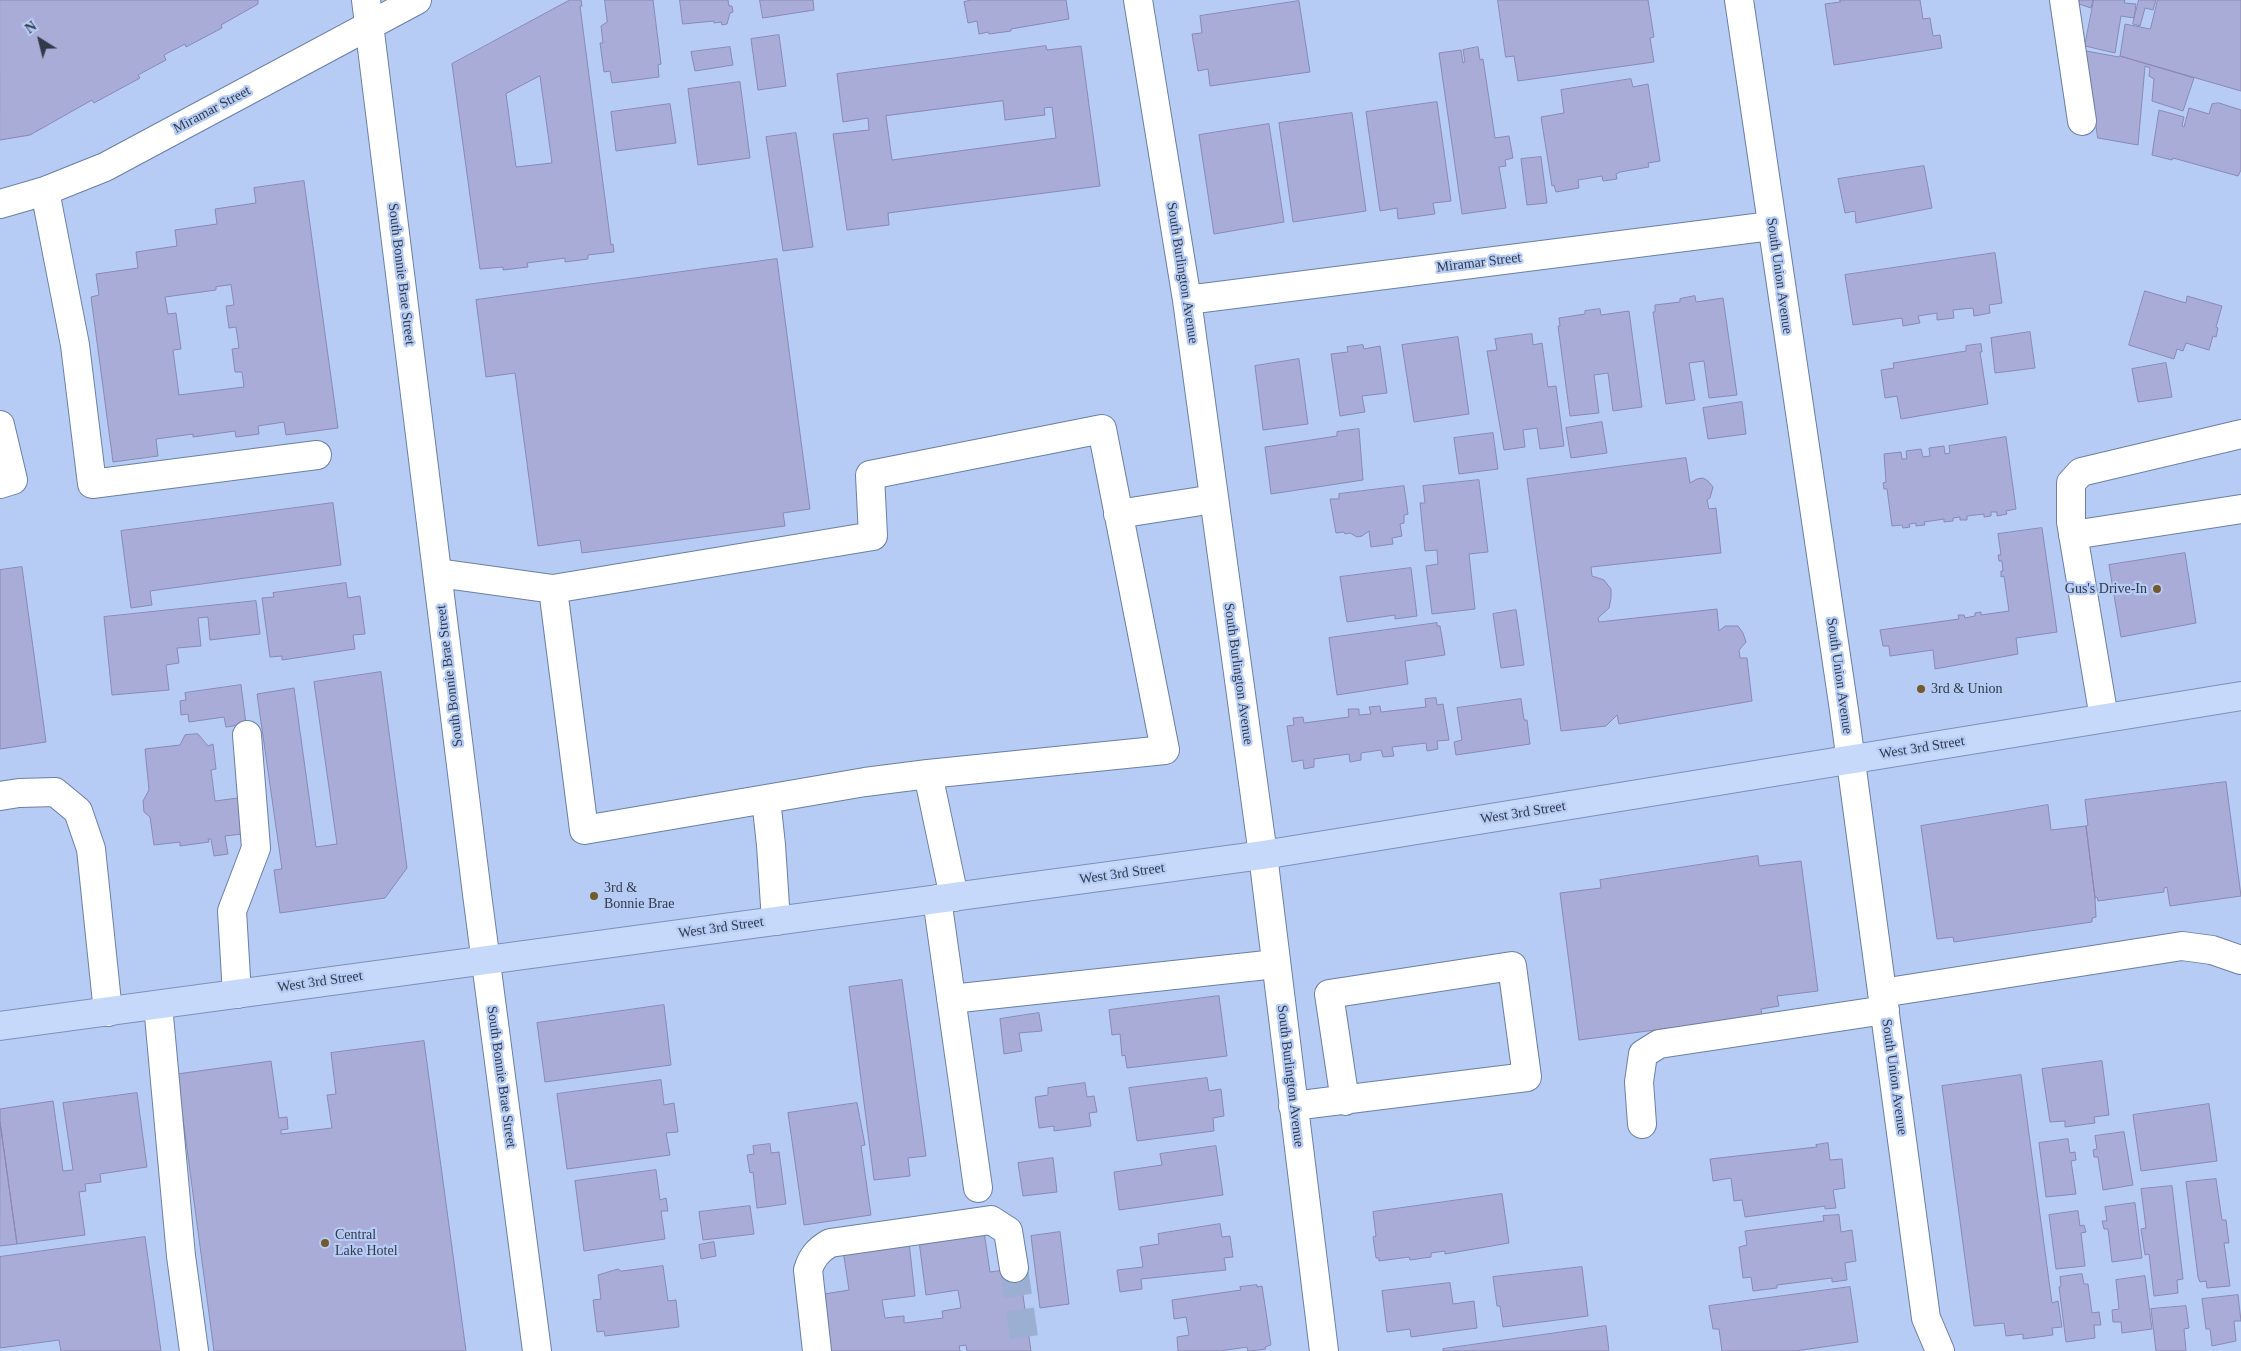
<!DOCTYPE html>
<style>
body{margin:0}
#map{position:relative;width:2241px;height:1351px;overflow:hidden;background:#b6ccf4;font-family:Georgia,serif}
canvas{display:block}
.north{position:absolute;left:15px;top:15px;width:50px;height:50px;-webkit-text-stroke:4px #b6ccf4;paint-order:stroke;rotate:324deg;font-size:14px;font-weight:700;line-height:20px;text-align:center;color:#313a4a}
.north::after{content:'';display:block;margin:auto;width:18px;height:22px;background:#313a4a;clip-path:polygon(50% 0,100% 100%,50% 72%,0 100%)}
</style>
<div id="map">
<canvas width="2241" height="1351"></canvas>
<div class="north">N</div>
</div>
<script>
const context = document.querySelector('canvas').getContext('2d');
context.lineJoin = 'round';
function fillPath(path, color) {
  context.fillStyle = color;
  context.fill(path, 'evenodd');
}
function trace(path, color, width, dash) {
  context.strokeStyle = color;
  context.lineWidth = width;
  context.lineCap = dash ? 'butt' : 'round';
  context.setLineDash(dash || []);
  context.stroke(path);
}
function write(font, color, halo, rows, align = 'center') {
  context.font = font + ' Georgia,serif';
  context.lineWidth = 4.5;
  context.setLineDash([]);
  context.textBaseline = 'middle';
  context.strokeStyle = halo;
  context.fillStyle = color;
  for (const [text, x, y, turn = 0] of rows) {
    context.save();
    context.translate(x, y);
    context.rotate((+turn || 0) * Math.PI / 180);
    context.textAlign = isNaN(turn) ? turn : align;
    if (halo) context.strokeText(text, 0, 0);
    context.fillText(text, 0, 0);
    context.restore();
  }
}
const building = new Path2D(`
 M0,0h258v4l-37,21 1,3 -36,19 -1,-3 -21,11 2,5 -28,15 2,3 -46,25 -2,-3 -62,35 -30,5z
 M570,0h11l1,6h-2l31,239 2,-1 1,8 -26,3v4l-23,3v-4l-38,5 1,4 -25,3v-3l-23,2 -28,-205zM540,76l12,87 -36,4 -10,-73z
 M605,0h48l8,64 -3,1 1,12 -47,6 -2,-12 -6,1 -4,-29h3l-2,-17 6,-4z
 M680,0h48l1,6h3l1,6 -3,1 -3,11 -5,1 -1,-3 -7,1v-2l-31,3z
 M760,0h53l1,10 -51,8z
 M972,0h94l3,19 -58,10v2l-22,3 -1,-2 -9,2 -2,-13 -9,2 -4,-21z
 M1498,0h150l6,37 -4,1 4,24 -136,19 -4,-25 -8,1z
 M1840,0h80l3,19 7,-1 3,18 7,-1 2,13 -108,17 -9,-61 15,-2z
 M2080,0h13l-2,8 -12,-4z
 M2094,0h31l-1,3 12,1 -2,14 -13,-2 -6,37 -30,-7z
 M2139,0h17l-3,10 -8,-2 -5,18 -7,-2z
 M2158,0h83v91l-121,-35 5,-32 25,5z
 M1299,1l11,71 -100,14 -2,-17 -10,2 -6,-37 10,-1 -2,-17z
 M779,35l7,51 -28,4 -7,-51z
 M1046,46l1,4 34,-4 19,140 -212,27 1,12 -42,5 -14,-96 36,-4 -1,-12 -25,4 -6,-48zM1003,101l2,19 40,-5 -1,-7 8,-1 4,31 -164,22 -6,-44z
 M730,47l3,18 -38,6 -4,-19z
 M1478,47l2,13 3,-1 12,79 14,-2 4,22 -8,2 1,6 -7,1 7,41 -44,6 -23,-161 22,-3 2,13 2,-1 -2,-12z
 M2086,51l33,6 1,-1 74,22 -11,33 -31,-10 2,-22 -5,-3 1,-8 -5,-2 -7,79 -40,-7z
 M1631,79l2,8 15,-3 12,77 -12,2 1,4 -29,5 -4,2 1,5 -14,2 -1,-5 -24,4 1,8 -23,4 -2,-7 -2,1 -11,-69 23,-4 -3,-23z
 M740,82l10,76 -52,7 -10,-76z
 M1437,102l14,99 -18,2 2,11 -37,5 -1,-11 -17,3 -14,-99z
 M2219,103l22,7v60l-3,6 -65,-18 -1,2 -20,-5 7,-45 25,7 -2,9 2,1 5,-19 20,6 3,-10z
 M670,104l6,39 -60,8 -5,-39z
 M1352,113l14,98 -73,11 -14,-99z
 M1269,124l15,98 -70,12 -15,-99z
 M796,133l17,114 -30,4 -17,-114z
 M1541,157l6,46 -20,2 -6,-46z
 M1924,166l8,42 -76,15 -1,-12 -10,2 -7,-34z
 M304,181l34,247 -52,7 -2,-13 -26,4 1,8 -23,3 -1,-6 -42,6v-3l-37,5 2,17 -45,6 -22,-165 8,-2 -3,-21 42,-6 -2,-16 41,-6 -2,-16 42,-6 -2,-15 41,-6 -2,-15zM231,285l3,20 -8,1 3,22 7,-1 3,21 -7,1 3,23h7l2,15 -65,8 -6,-45 8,-1 -5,-36 -8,1 -3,-17 51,-7v-3z
 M1995,253l7,50 -13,2 1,8 -16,3 -1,-8 -20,2 1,8 -17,2v-7l-19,3 2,7 -17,3 -1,-8 -49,7 -8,-50z
 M777,259l33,250 -27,4 2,13 -203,27 -2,-13 -42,6 -23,-173 -29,4 -10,-77z
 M2145,291l41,12 1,-7 35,10 -6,21 2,1 -2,9 -3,-1 -4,14 -23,-7 -3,8 -6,-2 -3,10 -45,-14z
 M1695,296l1,6 27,-4 14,97 -28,3 -5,-37 -15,2 6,37 -29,4 -13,-92h2v-7l25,-3v-3z
 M1600,309l1,6 28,-4 13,96 -29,4 -5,-38 -14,2 5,38 -29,3 -12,-90h2l-1,-8 26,-4v-3z
 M2030,332l5,36 -40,5 -4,-35z
 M1532,334l1,11 9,-2 6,44 8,-1 8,60 -24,3 -3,-21 -14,2 2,17 -21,3 -17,-99 10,-1 -2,-11z
 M1458,337l11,77 -55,8 -12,-77z
 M1981,344l1,8h-2l8,52 -87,15 -4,-23 -12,2 -4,-28 13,-2 -1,-5 73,-12v-5z
 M1363,345l1,4 16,-3 7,47 -25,3 3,16 -25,4 -9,-62 17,-2 -1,-5z
 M1299,359l9,65 -45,6 -8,-64z
 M2166,363l6,34 -34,5 -6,-33z
 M1742,402l4,32 -38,5 -5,-31z
 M1602,422l5,31 -36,5 -5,-30z
 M1359,429l4,51 -92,14 -6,-47 72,-11v-4z
 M1493,433l5,36 -39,5 -5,-36z
 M2006,437l10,72 -10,2 1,3 -10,2v-4h-6v4l-7,1v-3l-17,2v4h-7v-3l-7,1v3l-9,1v-3l-20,3 1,3 -9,1v-3l-7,1 1,3 -7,1 -1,-3 -10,1 -5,-37h-3l-1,-6 3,-1 -2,-28 17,-2 1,7h5l-1,-8 15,-2 2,8 7,-1 -1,-8 15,-2 1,8 5,-1 -1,-7z
 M1686,458l4,25 7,-4 6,-1 5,3 5,6 -3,11 -3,2 2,9 7,-1 5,45 -130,14 1,9 12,4 7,9v9l-2,10 -11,10 1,4 118,-13 2,22 6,-5h13l5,7 3,9 -7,8 1,8h7l5,43 -133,23 -2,-9 -11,11 -45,5 -34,-252z
 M1479,480l9,72 -19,2 6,55 -43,5 -6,-48 12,-2 -1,-14 -12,1 -5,-48h5l-2,-17z
 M1404,486l4,28 -4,1v8l-4,1 2,12 -10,2 1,6 -22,3 -2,-16 -7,5 -5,1 -7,-4 -5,1 -1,-2 -8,1 -6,-34h9v-5z
 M333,503l8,62 -191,26 2,14 -21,3 -10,-77z
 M2042,528l15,104 -41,6 2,16 -83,15 -2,-19 -43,6 -1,-10h-6l-3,-16 79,-11 -1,-4h6l1,3 10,-2v-3l6,-1v3l28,-4 -5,-35 -3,1v-6h2l-1,-10h-3l-1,-6h3l-3,-21z
 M2185,553l11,70 -75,14 -12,-72z
 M22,567l24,175 -46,7v-179z
 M1411,568l6,48 -22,3v-4l-48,7 -7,-45z
 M346,583l2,15 12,-2 5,38 -12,1 2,14 -73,11v-4l-12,1 -8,-59 12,-1 -1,-4z
 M256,601l4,33 -50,6 -2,-23 -10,1 3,28 -24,2 2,15 -13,2 3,25 -57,5 -8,-78z
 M1516,610l8,55 -23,3 -8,-54z
 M1437,623v3h3l5,29 -40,6 3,23 -71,11 -8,-57z
 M381,672l26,196 -22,30 -105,15 -6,-43 8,-1 -25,-175 37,-6 22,159 21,-3 -23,-162z
 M241,685l5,39 -20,3 -2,-10 -35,5 -1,-8 -7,1 -1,-14 6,-1 -1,-7z
 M1436,698l1,7 6,-1 6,36 -12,1 1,8 -11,2 -1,-8 -34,4 2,9 -11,1 -2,-7 -20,3v7l-11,2 -1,-8 -35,5v8l-10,2 -1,-9 -11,2 -5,-36 7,-1 -1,-7 10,-1 1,6 45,-6 -1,-8h11v6l12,-1 -2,-7 11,-1 1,6 45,-5 -1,-8z
 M1521,699l3,21h3l3,24 -74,11 -2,-13 8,-2 -5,-32z
 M198,734l10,12 5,-2 3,25 -5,1 4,31 23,-3 4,36 -17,2 3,18 -14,2 -3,-17h-3l1,3 -29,4v-4l-26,3 -4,-28 -6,-5 -1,-11 6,-11 -4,-41 35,-4 5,-10z
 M2226,782l15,114 -71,10 -3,-19 -3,1v4l-66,9 -1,-4 -2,1 -9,-72 2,-1 -3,-25z
 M2048,805l3,25 35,-4 9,72 1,19 -4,1v4l-138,20 -1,-5 -16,2 -16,-113z
 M1758,856l1,10 42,-5 17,130 -41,5 2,10 -18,3 1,7 -183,24 -19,-147 41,-5 -1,-8z
 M902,980l24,176 -18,2 2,18 -36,4 -25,-193z
 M1219,996l8,60 -100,12 -2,-13 -3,1 -2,-22 -8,1 -3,-25z
 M664,1005l7,60 -126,17 -8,-59z
 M1039,1013l3,18 -23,2 3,18 -18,3 -4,-35z
 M424,1041l42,310h-252l-37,-277 94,-13 8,57 8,-1 1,12 -7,1v4l51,-6 -5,-33 9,-1 -5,-41z
 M2102,1061l7,54 -15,2 1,6 -30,4v-6l-15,1 -8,-53z
 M2021,1075l31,228 6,-2 4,26 -10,1 1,7 -30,4v-5l-17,2 -2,-13 -30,3 -32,-240z
 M1207,1078l2,13 12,-2 3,27 -11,2 1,13 -77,10 -8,-53z
 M661,1080l3,25 10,-2 4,29 -12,1 4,22 -103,14 -10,-75z
 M1085,1083l2,14 7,-1 3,16 -8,1 2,13 -37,5v-5l-15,2 -4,-31 13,-2v-7z
 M137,1093l10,74 -47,7 1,8 -16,2 1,7 -7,1 6,43 -68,9 -17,-122v-13l53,-8 10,70 10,-1 -10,-67z
 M857,1103l8,42 -4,1 10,69 -67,10 -16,-112z
 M2209,1104l8,57 -76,10 -8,-56z
 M0,1122l17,122 -17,2z
 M2124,1132l9,53 -30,5 -5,-33h-4l-1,-7 4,-1 -2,-13z
 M2068,1139l2,14 5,-1 1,8 -5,1 5,33 -30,3 -7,-54z
 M1828,1143l2,17 12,-1 3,29 -12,2 3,18 -11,1v-3l-80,11 -3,-17 -8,1 -3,-23 -18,3 -3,-22 107,-12 -1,-2z
 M770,1144l1,9 8,-1 7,52 -29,4 -4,-36 -3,1 -3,-18 7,-1 -1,-8z
 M1216,1146l7,49 -104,15 -5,-38 48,-7 -2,-11z
 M1053,1158l4,34 -34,4 -5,-33z
 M656,1170l4,30 6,-2 2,13h-7l4,28 -81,12 -9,-70z
 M2216,1179l6,41h4l3,23h-5l6,43 -23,2 -1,-7 -6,1 -2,-5 -12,-95z
 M2172,1186l11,93 -6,1 1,13 -24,3 -5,-42 -4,1 -4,-26 5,-1 -5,-39z
 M1502,1194l7,49 -64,11v-3l-14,2v4l-21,3 -1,-3 -30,4v-3h-3l-3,-21 3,-1 -3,-24z
 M2135,1203l7,55 -30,4 -4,-33h-4l-2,-8h5l-2,-14z
 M750,1206l4,28 -51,6 -4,-28z
 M2078,1211l2,15 4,-1 2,7 -5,1 4,33 -29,3 -7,-54z
 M1839,1215l2,17 11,-2 4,31 -11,2 2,17 -15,2v-4l-55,7v3l-24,3 -2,-14 -8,1 -4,-31 8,-2 -2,-14 79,-10 -1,-5z
 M1220,1224l2,13 8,-1 3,21 -9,1 2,12 -85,9 1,10 -22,3 -3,-22 26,-3 -3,-20 19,-3 -1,-10z
 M984,1232l6,40 29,-4 12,83h-64l-1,-6 -7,1 1,5h-134l-8,-56 31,-5 -6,-40 66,-8 6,54 -33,4 3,18 19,-2v7l39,-5 -1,-7 19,-3 -3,-18 -32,5 -7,-54z
 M1060,1232l9,72 -29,4 -9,-72z
 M145,1237l16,114h-100l-2,-11 -59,8v-91z
 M714,1242l2,14 -15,3 -2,-14z
 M663,1266l5,35 8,-1 3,27 -74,9 -1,-5 -7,1 -4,-32 8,-1 -3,-24 20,-6 3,2z
 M1582,1267l6,49 -85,11 -3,-21h-3l-4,-29z
 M2082,1274l2,10h4l4,29 7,-1 2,13h-7l1,13 -29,4 -7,-55 2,-1 -1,-9z
 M2145,1276l7,53 -30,4 -1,-11h-8l-1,-12 7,-1 -3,-29z
 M1450,1283l3,21 21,-3 3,27 -66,9 -1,-8 -23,3 -5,-41z
 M1257,1285v2l5,-1 9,59 -6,2 1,2 -16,2h-2l-1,-4 -27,4h-42l-1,-14 12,-2 -3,-18 -12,2 -2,-19 69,-10 -1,-3z
 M1850,1287l8,55 -63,9h-73l-3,-22h-6l-4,-23z
 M2238,1295l3,26h-7l2,20 -24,5 -2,-17h-4l-4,-30z
 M2186,1306l3,22 -5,1 2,22h-30l-5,-42z
 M1606,1326l3,25h-166v-2z`);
fillPath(building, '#a9acd7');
trace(building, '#888ab3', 1);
trace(new Path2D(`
 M1014,1268l12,83`), '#9bafd2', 28, [28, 14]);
const minor = new Path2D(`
 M366,0l111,894 60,457
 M1138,0l49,300 76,555 61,496
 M1739,0l105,710 82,608 14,33
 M2064,0l18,121
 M45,191l30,154 17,139 225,-29
 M0,204l45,-13 60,-24 312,-167
 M1187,300l584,-74
 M0,425l13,55 -13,4
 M1118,514l96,-15
 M2073,535l168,-26
 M438,573l115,16 31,241 182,-31 5,46 5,76
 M553,589l320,-53 -3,-61 232,-46 63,321 -237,24 26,123
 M2104,718l-33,-196v-39l10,-11 160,-38
 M0,796l19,-3 36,-1 23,19 13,38 17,163
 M766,799l99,-17 63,-8
 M937,899l41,289
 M1882,993l300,-47 30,4 29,10
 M237,994l-5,-83 24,-63 -9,-113
 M951,999l325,-35
 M158,1005l23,251 13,95
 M1293,1106l234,-29 -15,-111 -183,28 16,107
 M1642,1124l-3,-42 4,-28 16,-10 226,-34
 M817,1351l-9,-81c4,-13 10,-20 22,-27l161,-23 17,11 6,37`);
const major = new Path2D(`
 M0,1026l1263,-171 978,-159`);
trace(minor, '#6b7fa4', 30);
trace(major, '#7a91ba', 30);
trace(minor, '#fff', 28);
trace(major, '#c7d9fa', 28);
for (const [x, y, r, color] of [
 [2157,589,5,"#735a2b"],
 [1921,689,5,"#735a2b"],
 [594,896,5,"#735a2b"],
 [325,1243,5,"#735a2b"]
]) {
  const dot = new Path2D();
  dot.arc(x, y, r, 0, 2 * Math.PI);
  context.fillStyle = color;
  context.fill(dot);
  trace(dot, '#b6ccf4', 2);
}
write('14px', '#313a4a', '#b6ccf4', [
 ["Miramar Street",212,110,-28],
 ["Miramar Street",1479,263,-7],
 ["South Burlington Avenue",1182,273,81],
 ["South Bonnie Brae Street",401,274,83],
 ["South Union Avenue",1779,276,82],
 ["South Burlington Avenue",1238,674,82],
 ["South Bonnie Brae Street",450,676,-97],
 ["South Union Avenue",1839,676,82],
 ["West 3rd Street",1922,748,-9],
 ["West 3rd Street",1523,813,-9],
 ["West 3rd Street",1122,874,-8],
 ["West 3rd Street",721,928,-8],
 ["West 3rd Street",320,982,-8],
 ["South Burlington Avenue",1290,1076,83],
 ["South Bonnie Brae Street",501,1077,82],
 ["South Union Avenue",1894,1077,82]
]);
write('14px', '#313a4a', '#b6ccf4', [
 ["Gus's Drive-In",2147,589,"right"],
 ["3rd & Union",1931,689],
 ["3rd &",604,888],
 ["Bonnie Brae",604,904],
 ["Central",335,1235],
 ["Lake Hotel",335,1251]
], 'left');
</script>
